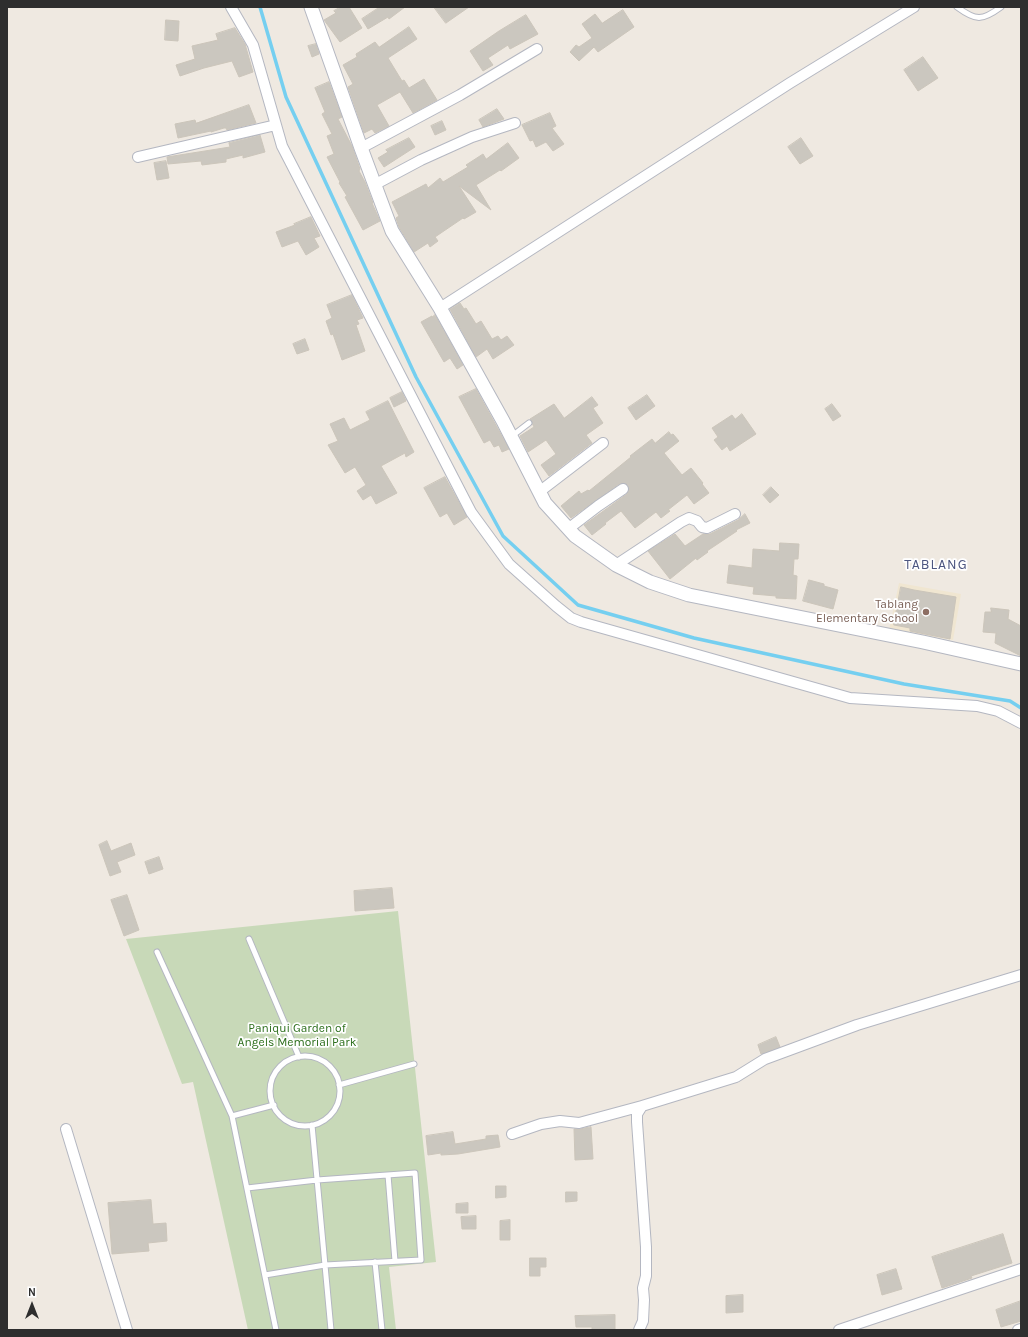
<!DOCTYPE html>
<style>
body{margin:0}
#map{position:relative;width:1028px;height:1337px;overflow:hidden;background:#efe9e1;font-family:Karla,sans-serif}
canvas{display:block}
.frame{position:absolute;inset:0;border:8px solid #2e2e2e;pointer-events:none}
.north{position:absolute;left:12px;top:1285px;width:40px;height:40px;-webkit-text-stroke:3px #fff;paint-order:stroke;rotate:0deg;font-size:11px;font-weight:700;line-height:16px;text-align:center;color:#2e2e2e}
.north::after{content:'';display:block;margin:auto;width:14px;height:18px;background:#2e2e2e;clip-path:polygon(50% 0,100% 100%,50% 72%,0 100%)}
</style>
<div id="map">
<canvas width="1028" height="1337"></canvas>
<div class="frame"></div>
<div class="north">N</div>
</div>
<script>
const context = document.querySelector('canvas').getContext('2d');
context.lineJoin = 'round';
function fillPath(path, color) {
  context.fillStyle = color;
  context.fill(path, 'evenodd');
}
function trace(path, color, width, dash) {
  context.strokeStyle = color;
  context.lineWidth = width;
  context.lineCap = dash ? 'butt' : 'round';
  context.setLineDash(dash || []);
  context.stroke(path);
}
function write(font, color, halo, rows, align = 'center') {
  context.font = font + ' Karla,sans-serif';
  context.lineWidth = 3.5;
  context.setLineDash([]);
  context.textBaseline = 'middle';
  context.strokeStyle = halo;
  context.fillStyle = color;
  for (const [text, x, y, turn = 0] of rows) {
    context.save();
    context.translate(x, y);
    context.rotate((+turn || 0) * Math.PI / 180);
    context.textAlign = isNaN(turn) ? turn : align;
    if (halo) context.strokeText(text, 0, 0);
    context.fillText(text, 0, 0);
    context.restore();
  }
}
fillPath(new Path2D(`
 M899,583l62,11 -8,46 -64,-10z`), '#f0e6d1');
fillPath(new Path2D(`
 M398,911l38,351 -47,5 7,63h-148l-55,-248 -11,2 -56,-145z`), '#c8d9b8');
trace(new Path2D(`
 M260,7l26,90 130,280 87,159 75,69 116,33 210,46 106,17 11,7`), '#75cff0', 3.5);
const building = new Path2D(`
 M341,7h8l13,21 -22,14 -16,-22 12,-7 -2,-2z
 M380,7h25l-16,12 -1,-2 -20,12 -6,-10z
 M434,7h35l-23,16z
 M623,10l11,17 -36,25 -4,-5 -15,14 -9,-9 6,-7 3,2 13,-9 -10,-14 13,-10 7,9z
 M526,15l12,19 -28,15 -2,-4 -20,13 5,7 -10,6 -13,-20 29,-20z
 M166,20l13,1 -1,20 -13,-1z
 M409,27l8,12 -29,19 14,23 2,-1 5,8 15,-9 13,21 -24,13 -13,-21 -23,13 12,21 -14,7 -3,-4 -8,4 -16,-46 5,-3 -10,-19 14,-8 -1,-3 19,-12 4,5z
 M235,28l10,16 8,28 -14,5 -7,-16 -28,7 -24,8 -4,-11 19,-6 -3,-13 26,-6 -2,-6z
 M316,44l3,10 -7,3 -4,-11z
 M923,57l15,21 -20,13 -14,-21z
 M329,82l13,35 -4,2 14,27 8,23 -1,2 6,11 8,21h-1l8,18 -17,9 -18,-33 2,-1 -8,-13 1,-1 -13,-25 7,-3 -7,-18 5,-2 -10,-20 3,-2 -10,-24z
 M249,105l7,18 -29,7 -1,-2h-2l-13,4v-1l-33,7 -3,-14 20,-4 1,3z
 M497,109l7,10 -21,8 -4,-7z
 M550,113l6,13 -4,2 12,16 -11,7 -7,-9 -10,5 -3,-7 -3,1 -8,-16z
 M442,121l4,9 -11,5 -4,-9z
 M260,135l5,17 -22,6v-3l-17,4v3l-24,3 -1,-4 -33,3 -1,-7 63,-10 -1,-4z
 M409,138l6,9 -31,20 -6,-9 10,-6 -2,-2z
 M801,138l12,18 -13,8 -12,-17z
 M508,143l11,15 -18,13 -1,-1 -24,15 15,25 -32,-24 17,26 -12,7 -1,-1 -28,19 3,4 -8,6 -2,-4 -14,9 -15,-25 -3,-9 3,-2 -7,-14 34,-18 2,4 12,-10 3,4 25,-15 -2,-2 17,-11 3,5z
 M166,161l3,17 -12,2 -3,-17z
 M311,217l9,19 -6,2 5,9 -13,8 -8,-14 -16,6 -6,-15 19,-7 -1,-1z
 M352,295l11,23 -6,2 2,4 -3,1 9,26 -23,9 -9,-26 -2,1 -5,-14 6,-3 -5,-13z
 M460,303l4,6 2,-1 10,16 5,-3 11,18 6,-3 3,4 6,-4 7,9 -21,14 -6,-10 -11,8 -26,-48z
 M435,315l28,50 -6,4 -7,-11 -6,4 -23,-40 11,-6v1z
 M305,339l4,11 -12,4 -4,-10z
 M476,389l33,60 -7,3 -3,-7 -5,2 -4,-7 -6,3 -25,-46z
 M402,392l4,9 -12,6 -4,-9z
 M647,395l8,11 -19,14 -8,-12z
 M592,397l6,8 -5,3 10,15 -17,12 6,8 -43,33 -8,-11 15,-11 -10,-14 -18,12 -8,-16 14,-9 -4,-8 24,-15 10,14z
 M388,401l26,51 -8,5 -1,-4 -24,13 16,27 -21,11 -5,-9 -8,5 -6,-9 9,-6 -11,-18 -10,6 -17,-28 10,-4 -8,-17 14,-6 6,12 20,-10 -4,-8z
 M832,404l9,12 -8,5 -8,-12z
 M742,414l14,20 -26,17 -3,-5 -5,4 -8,-10 4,-3 -6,-9 20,-13 3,4z
 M669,432l2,3 2,-1 6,7 -15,12 18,22 9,-7 12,15 -1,1 7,9 -15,11 -7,-9 -19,15 2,1 -9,7 -5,-6 -21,16 -14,-17 -16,12 1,1 -14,11 -8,-10 43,-31 2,-5 -1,-4 -5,-2 -4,1 -48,34 -10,-12 18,-15 2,3 7,-4 1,1 42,-34 -1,-1 22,-17 3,4z
 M445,477l22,40 -13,8 -7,-12 -7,4 -16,-29z
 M771,487l8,8 -9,8 -7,-8z
 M745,514l5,9 -14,7 1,1 -30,20 1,1 -11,8 -1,-2 -26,21 -22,-28 27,-17 10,12 18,-12h7l28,-14z
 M780,543l19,1 -1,15h-4l-1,16 4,1 -1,23 -20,-1v-2l-23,-2 1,-7 -27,-4 2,-18 23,3 1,-19 26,2z
 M809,580l15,4v2l14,4 -5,19 -30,-8z
 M901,587l13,3 42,7 -6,42 -40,-8v-3l-16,-3z
 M991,608l18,2 -1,9 13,7v30l-26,-13 1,-10 -13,-1 2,-20h6z
 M107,841l4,10 20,-8 4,12 -18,7 4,10 -11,4 -11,-31z
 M159,857l4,12 -14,5 -4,-12z
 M392,888l2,20 -39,3 -1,-20z
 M127,895l12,35 -15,6 -13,-36z
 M776,1037l4,10 -19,7 -3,-9z
 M591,1127l2,32 -18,1 -1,-31h6z
 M453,1132l2,12 31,-5v-3l12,-1 2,12 -42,7 -17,1v-2l-13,2 -2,-19z
 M496,1186h10v11l-10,1z
 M566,1192h11v9l-11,1z
 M151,1200l2,24 13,-1 1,18 -19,2 1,8 -37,3 -4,-51z
 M468,1203v10h-12v-9z
 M476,1216v13h-14l-1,-12z
 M510,1220v20h-10v-19z
 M1003,1234l9,29 -41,13 1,2 -30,10 -10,-31z
 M530,1258h16v9h-6v9h-10z
 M896,1269l6,20 -20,6 -5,-20z
 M743,1295v17l-17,1v-17z
 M1021,1301v20l-20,6 -5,-17z
 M615,1315v15h-23v-3h-16l-1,-11z`);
fillPath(building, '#cbc7bf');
trace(building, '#cbc5ba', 1);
const service = new Path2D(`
 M957,7c19,14 25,14 44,0
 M512,436l17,-13
 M249,939l50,118
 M157,952l75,164 44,214
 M270 1091a35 35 0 1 1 70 0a35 35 0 1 1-70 0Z
 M339,1085l75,-21
 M232,1116l42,-11
 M312,1125l19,205
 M388,1175l7,86
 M247,1188l70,-8 98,-7 6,87 -96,5 -60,10
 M375,1262l7,68`);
const minor = new Path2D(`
 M231,7l22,38 29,101 189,366 38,52 47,42 15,12 10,4 269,76 127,8 21,5 23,12
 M361,148l99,-53 77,-46
 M138,157l138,-32
 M374,185l47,-25 51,-23 43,-14
 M440,308l350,-225 124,-76
 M539,492l64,-49
 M568,529l30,-23 25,-17
 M616,565l65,-43 8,-4 8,3 5,6 5,1 28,-14
 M66,1129l61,201
 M512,1134l29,-10 19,-3 19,2 63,-17
 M639,1330l4,-9 1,-21 -1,-12 3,-12v-29l-9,-125v-8l5,-8 94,-29 29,-18 92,-34 164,-50
 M839,1330l182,-61
 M1018,1330l3,-1`);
const tertiary = new Path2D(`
 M311,7l50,141 31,83 48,77 63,113 42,82 30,33 41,29 34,17 39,13 234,47 98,22`);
trace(service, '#b4b7c1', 7);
trace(minor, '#b4b7c1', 12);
trace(tertiary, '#b4b7c1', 15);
trace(service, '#fff', 5);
trace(minor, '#fff', 10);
trace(tertiary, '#fff', 13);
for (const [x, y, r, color] of [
 [926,612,4,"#8d6e63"]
]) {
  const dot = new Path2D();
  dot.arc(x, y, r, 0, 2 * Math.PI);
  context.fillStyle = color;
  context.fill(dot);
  trace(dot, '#fff', 1.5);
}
write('12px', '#785e54', '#fff', [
 ["Tablang",918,605],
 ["Elementary School",918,619]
], 'right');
write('12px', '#2c6e1b', '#fff', [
 ["Paniqui Garden of",297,1029],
 ["Angels Memorial Park",297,1043]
]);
context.letterSpacing = '1px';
write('14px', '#4d5680', '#fff', [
 ["TABLANG",936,565]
]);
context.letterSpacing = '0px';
</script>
